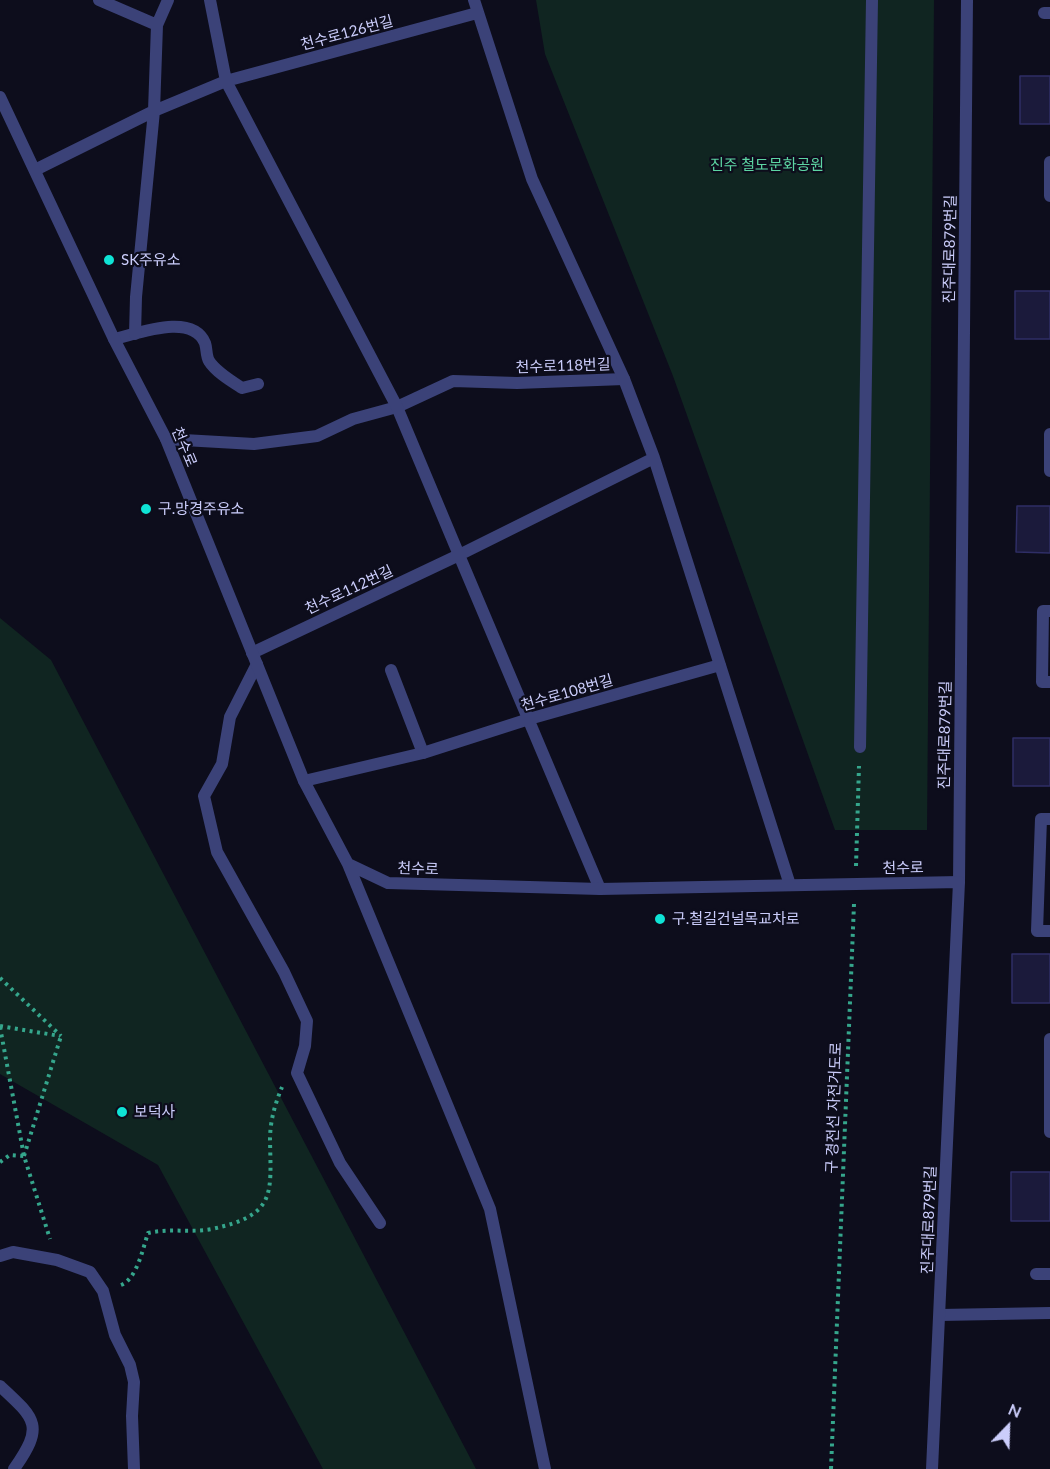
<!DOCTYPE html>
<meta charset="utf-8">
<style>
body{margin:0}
#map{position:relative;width:1050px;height:1469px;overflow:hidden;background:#0d0d1c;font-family:Lato,sans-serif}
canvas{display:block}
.north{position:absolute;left:978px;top:1397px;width:60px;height:60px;-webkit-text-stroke:4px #0d0d1c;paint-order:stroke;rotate:23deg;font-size:16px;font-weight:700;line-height:24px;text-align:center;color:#cbcdfb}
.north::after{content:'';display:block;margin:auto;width:21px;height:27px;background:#cbcdfb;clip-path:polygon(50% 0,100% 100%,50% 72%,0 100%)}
</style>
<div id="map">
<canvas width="1050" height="1469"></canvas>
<div class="north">N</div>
</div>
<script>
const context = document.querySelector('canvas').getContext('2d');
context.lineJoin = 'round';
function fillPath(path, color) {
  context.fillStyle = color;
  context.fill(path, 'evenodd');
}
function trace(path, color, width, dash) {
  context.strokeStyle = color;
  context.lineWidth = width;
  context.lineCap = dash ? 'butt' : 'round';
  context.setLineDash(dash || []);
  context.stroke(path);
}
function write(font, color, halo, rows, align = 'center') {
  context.font = font + ' Lato,"Noto Sans KR",sans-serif';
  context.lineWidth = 4.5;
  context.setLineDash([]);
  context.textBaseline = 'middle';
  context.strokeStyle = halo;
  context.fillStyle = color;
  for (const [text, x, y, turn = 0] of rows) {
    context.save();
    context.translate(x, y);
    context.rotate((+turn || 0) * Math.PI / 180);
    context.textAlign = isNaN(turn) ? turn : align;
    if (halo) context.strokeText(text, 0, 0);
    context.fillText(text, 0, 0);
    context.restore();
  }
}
fillPath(new Path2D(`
 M536,0h398l-7,830h-92l-162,-454 -128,-322z
 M0,618l51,42 425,809h-153l-165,-304 -158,-91z`), '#102521');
const building = new Path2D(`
 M1020,76h30v48h-30z
 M1015,291h35v48h-35z
 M1017,506h33v47l-34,-1z
 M1013,738h37v48h-37z
 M1012,954h38v49h-38z
 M1011,1172h39v49h-39z`);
fillPath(building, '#1b1a3b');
trace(building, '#2f2e66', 1.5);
trace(new Path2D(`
 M856,866l3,-100
 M0,978l61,58
 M0,1026l60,10
 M0,1027l24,129 26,83
 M24,1156l37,-120
 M0,1162l10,-7 14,1
 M121,1285c16,-6 22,-37 27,-52 21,-5 43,0 64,-4 64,-14 59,-34 58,-89 0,-19 5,-36 12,-53
 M831,1469l23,-565`), '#35a68c', 4, [3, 4.5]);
trace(new Path2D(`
 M1044,13h6
 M1050,162v34
 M114,339c23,-5 78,-27 91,4 2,6 1,13 4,18 7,11 22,20 33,27l16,-4
 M1050,434v37
 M166,439l88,5 63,-8 36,-17 44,-12 56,-26 64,2 107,-4
 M1050,611h-7l-1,71h8
 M257,664l-27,53 -8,47 -18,32 13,56 67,120 23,49 -2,25 -8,27 43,90 40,60
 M391,670l32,83
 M1050,819h-9l-4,112h13
 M1050,1039v93
 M0,1256l13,-4 44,8 33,12 13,19 12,44 15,30 4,17 -2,34 2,53
 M1036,1274h14
 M0,1386c37,34 44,40 14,83`), '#3b4278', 12);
trace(new Path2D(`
 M860,747l12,-747`), '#3b4278', 12);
trace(new Path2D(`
 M99,0l58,25
 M210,0l16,81 171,326 62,148 195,-97
 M474,0l58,179 92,200 30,79 136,427
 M35,170l119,-59 72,-30 251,-68
 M135,334l1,-37 18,-186 3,-86 11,-25
 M252,653l207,-98 141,334
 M304,781l119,-28 106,-34 191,-54
 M959,882l8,-882
 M940,1315l110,-2`), '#3b4278', 12);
trace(new Path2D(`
 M0,97l114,242 52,100 138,342 44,83 40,19 212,6 359,-7 -27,587
 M348,864l142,345 55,260`), '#3b4278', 12);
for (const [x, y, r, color] of [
 [109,260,6,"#0fe3d5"],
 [146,509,6,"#0fe3d5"],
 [660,919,6,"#0fe3d5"],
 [122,1112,6,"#0fe3d5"]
]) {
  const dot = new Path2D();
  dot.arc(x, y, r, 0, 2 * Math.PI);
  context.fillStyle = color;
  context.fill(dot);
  trace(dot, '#0d0d1c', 2);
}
write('15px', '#cbcdfb', '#0d0d1c', [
 ["천수로126번길",347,33,-15],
 ["진주대로879번길",950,249,-89],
 ["천수로118번길",563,366,-2],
 ["천수로",184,447,67],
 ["천수로112번길",349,590,-25],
 ["천수로108번길",567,693,-16],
 ["진주대로879번길",945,735,-89],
 ["천수로",903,868,-1],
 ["천수로",418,869,2],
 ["구 경전선 자전거도로",834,1108,-88],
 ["진주대로879번길",929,1220,-88]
]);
write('15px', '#5dd5a3', '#0d0d1c', [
 ["진주 철도문화공원",767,165]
]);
write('15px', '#cbcdfb', '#0d0d1c', [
 ["SK주유소",121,260],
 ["구.망경주유소",158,509],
 ["구.철길건널목교차로",672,919],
 ["보덕사",134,1112]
], 'left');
</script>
